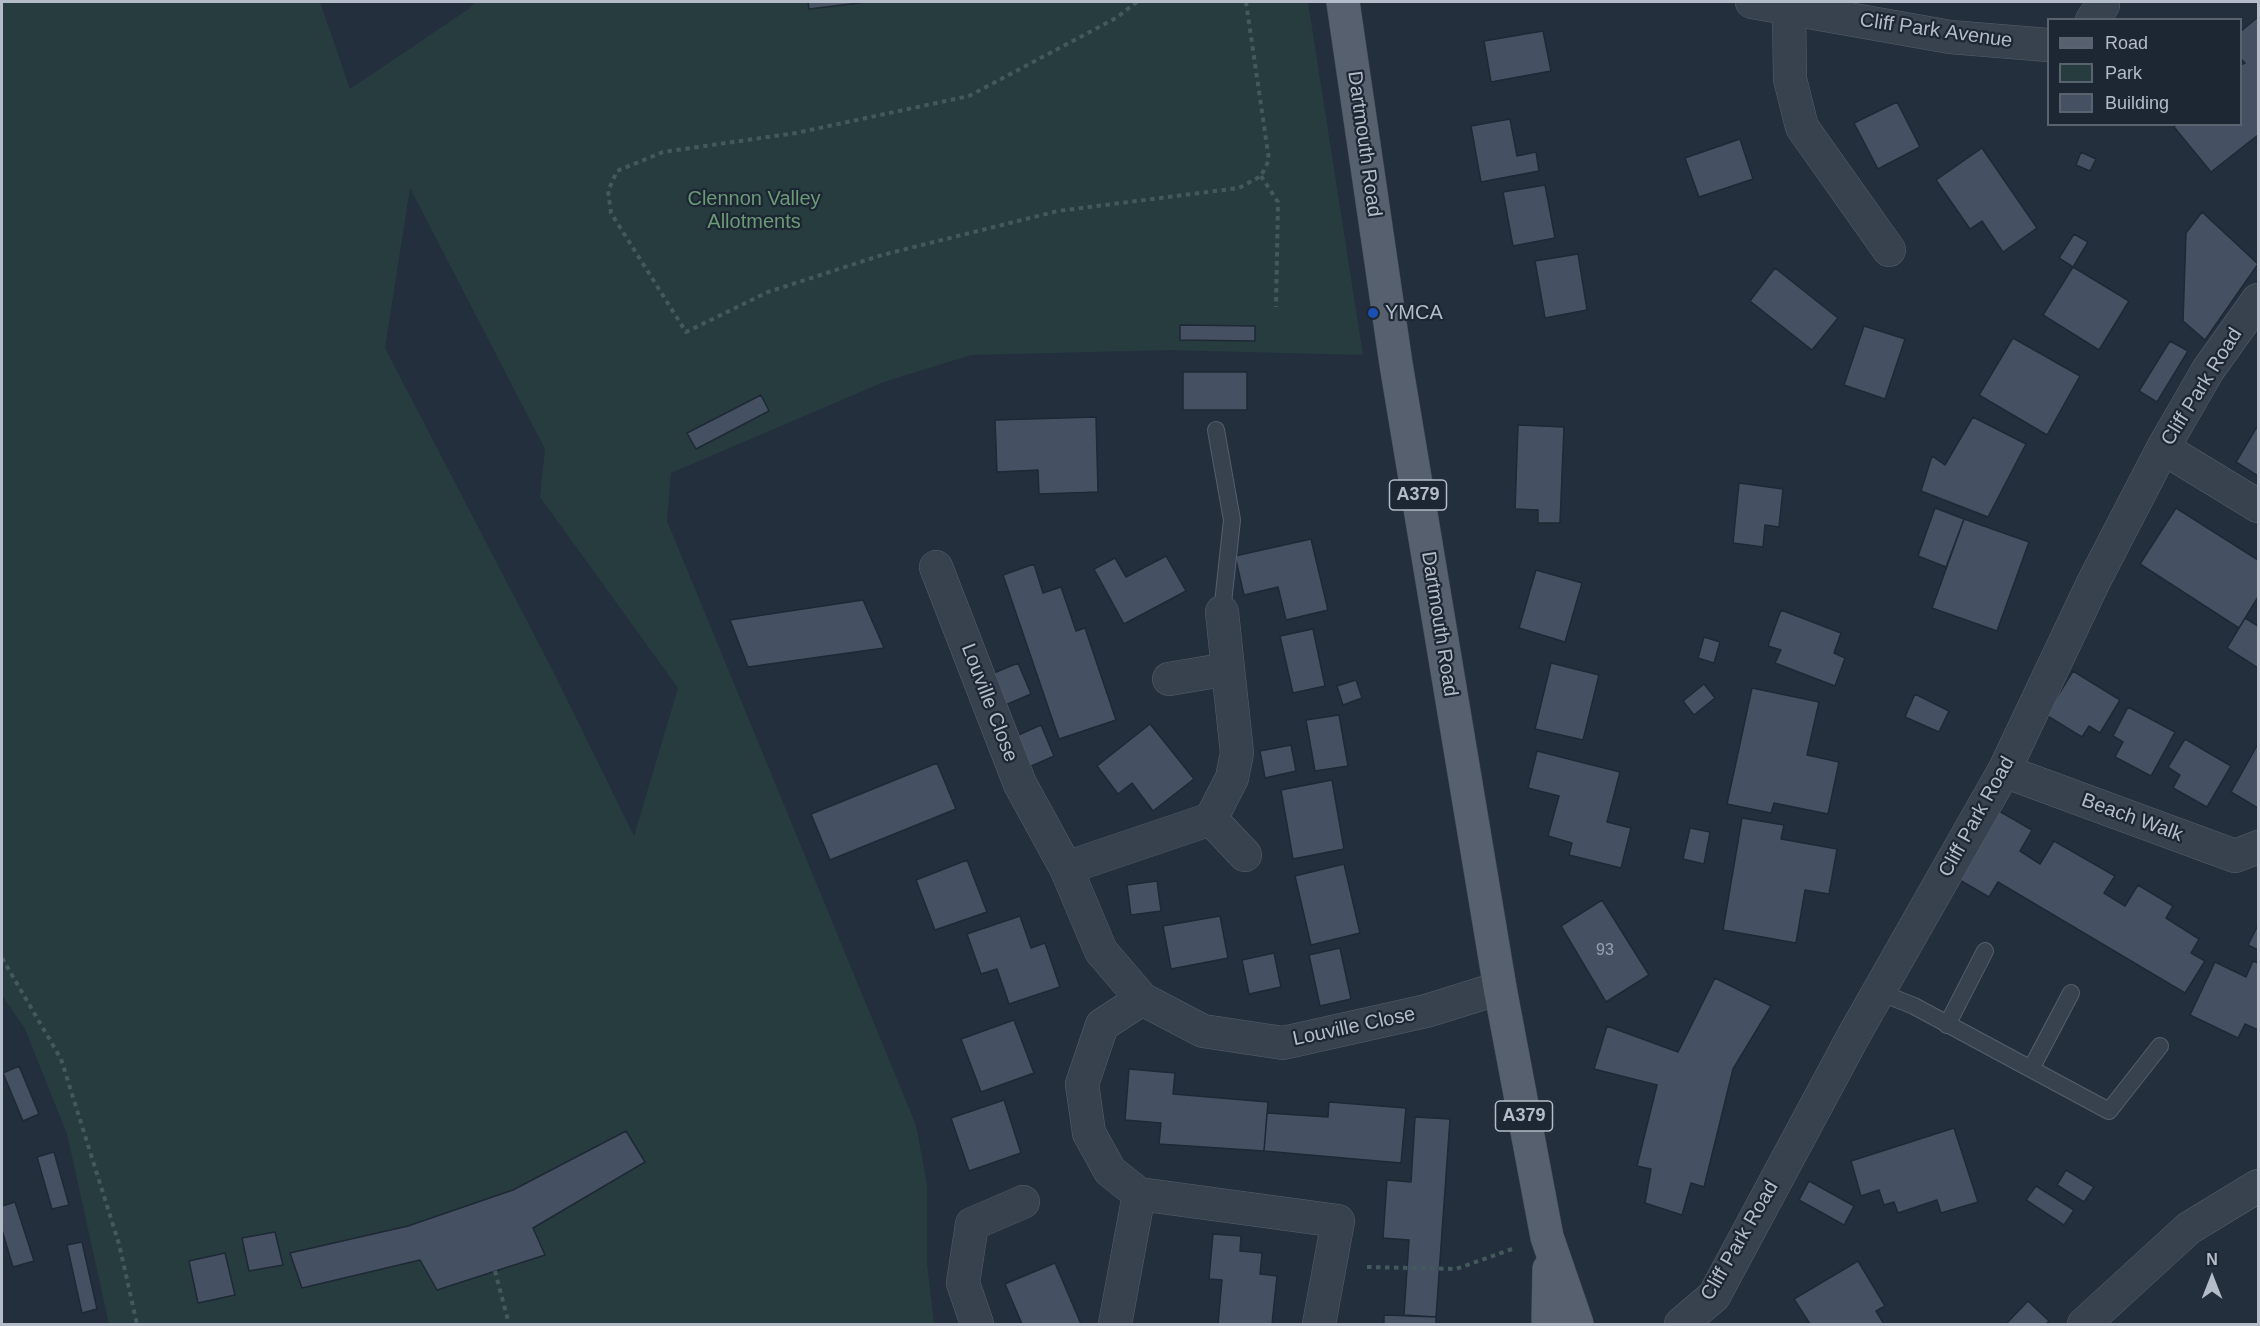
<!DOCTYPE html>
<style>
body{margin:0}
#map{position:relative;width:2260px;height:1326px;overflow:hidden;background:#242f3e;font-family:Helvetica,sans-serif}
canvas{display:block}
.frame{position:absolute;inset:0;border:3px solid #b4bcc9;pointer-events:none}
.legend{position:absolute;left:2047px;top:18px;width:195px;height:108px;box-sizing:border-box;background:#1d2633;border:2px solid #59626f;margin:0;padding:8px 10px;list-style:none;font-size:18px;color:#b4bcc9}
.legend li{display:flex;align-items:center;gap:12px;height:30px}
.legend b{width:30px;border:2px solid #59626f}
.north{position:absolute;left:2182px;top:1248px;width:60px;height:60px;-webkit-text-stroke:4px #1d2633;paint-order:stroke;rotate:0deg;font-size:16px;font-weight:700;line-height:24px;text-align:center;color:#b4bcc9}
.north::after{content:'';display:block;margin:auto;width:21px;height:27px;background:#b4bcc9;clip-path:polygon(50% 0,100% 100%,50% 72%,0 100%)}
</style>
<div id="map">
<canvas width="2260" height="1326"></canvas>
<div class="frame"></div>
<ul class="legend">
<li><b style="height:8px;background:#56606e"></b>Road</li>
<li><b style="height:16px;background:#263c3f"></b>Park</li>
<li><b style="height:16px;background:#455162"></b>Building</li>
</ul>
<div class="north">N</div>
</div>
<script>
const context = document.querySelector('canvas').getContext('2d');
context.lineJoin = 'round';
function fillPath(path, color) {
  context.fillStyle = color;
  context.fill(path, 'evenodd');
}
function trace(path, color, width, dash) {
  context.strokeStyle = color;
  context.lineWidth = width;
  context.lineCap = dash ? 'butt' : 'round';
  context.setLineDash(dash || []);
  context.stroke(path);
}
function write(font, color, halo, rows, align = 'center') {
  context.font = font + ' Helvetica,sans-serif';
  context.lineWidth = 4.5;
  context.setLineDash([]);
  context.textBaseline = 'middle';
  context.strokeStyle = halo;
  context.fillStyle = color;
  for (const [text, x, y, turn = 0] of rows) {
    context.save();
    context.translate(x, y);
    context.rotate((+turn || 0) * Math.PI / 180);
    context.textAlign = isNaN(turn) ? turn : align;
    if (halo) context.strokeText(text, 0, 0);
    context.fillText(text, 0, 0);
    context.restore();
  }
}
fillPath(new Path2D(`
 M2,2h318l30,87 120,-81 5,-6h833l55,353 -194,-5 -198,5 -87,27 -213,91 -4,48 249,604 11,60v78l7,61h-825l-42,-190 -42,-105 -23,-34zM410,188l135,261 -5,48 138,191 -44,148 -80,-163 -169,-325z`), '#263c3f');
const building = new Path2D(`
 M808,2h59l-58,7z
 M2258,17v118l-47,37 -37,-45 4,-3h62v-59l5,-2 -5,-5v-26z
 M1543,31l8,40 -60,11 -7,-41z
 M1897,102l23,45 -42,22 -24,-46z
 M1510,119l7,37 19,-4 3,19 -58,11 -10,-56z
 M1740,139l13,40 -54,18 -14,-39z
 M1982,148l55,80 -34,24 -21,-31 -12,8 -34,-49z
 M2081,152l15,7 -6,12 -14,-6z
 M1545,185l10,53 -42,8 -10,-54z
 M2202,212l56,52 -53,76 -22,-19 3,-88z
 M2074,234l14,8 -15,25 -14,-9z
 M1578,254l9,56 -42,8 -10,-57z
 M2073,267l56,34 -30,49 -56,-35z
 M1775,268l63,50 -26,32 -62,-49z
 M1180,325l75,1v15l-75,-1z
 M1864,326l41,13 -20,60 -41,-14z
 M2013,338l67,38 -33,59 -68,-40z
 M2170,341l18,10 -31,51 -18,-11z
 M1183,372h64v38h-64z
 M761,395l8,16 -73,38 -9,-16z
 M1096,417l2,75 -59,2 -1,-24 -41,2 -2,-52z
 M1973,417l53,27 -38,73 -67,-26 11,-35 13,9z
 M1518,425l46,2 -4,96h-22v-13l-23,-1z
 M2258,425v51l-22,-14z
 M1739,483l44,6 -4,38 -14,-2 -2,22 -30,-4z
 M1935,508l29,11 -18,48 -28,-11z
 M2176,508l82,52v37l-19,31 -99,-64z
 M1964,519l65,23 -32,89 -65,-23z
 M1311,539l17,71 -42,10 -8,-33 -34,8 -9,-39z
 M1166,556l20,35 -62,33 -30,-55 21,-11 11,19z
 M1034,564l9,29 18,-6 15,44 9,-3 31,92 -57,19 -56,-164z
 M1536,570l46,13 -17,59 -46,-14z
 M863,600l21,48 -136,19 -18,-47z
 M1781,610l60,23 -7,20 11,5 -10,28 -60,-23 6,-13 -13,-4z
 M2245,618l13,8v42l-31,-20z
 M1313,629l12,57 -32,7 -13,-57z
 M1704,637l16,5 -6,21 -16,-5z
 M1018,663l13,31 -28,12 -14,-31z
 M1551,663l48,12 -16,65 -48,-11z
 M2073,671l47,29 -20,33 -11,-7 -7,11 -36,-22z
 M1356,680l6,18 -19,7 -6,-19z
 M1704,684l11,14 -21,17 -11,-14z
 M1752,688l67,14 -12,53 32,7 -11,52 -54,-11 -3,10 -44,-9z
 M1915,694l34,17 -10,21 -34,-15z
 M2128,707l47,25 -24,44 -36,-19 8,-15 -10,-6z
 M1339,715l9,51 -33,5 -9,-51z
 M1150,724l44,55 -41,32 -21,-28 -14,11 -21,-28z
 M1041,725l13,31 -27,12 -13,-31z
 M2185,739l46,27 -24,41 -34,-19 7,-13 -12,-8z
 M2258,744v64l-27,-16z
 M1291,745l5,26 -31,7 -5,-27z
 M1537,751l83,21 -13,50 24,6 -10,40 -52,-13 3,-12 -24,-7 11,-40 -31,-8z
 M937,763l19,46 -126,51 -19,-46z
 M1332,780l12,69 -51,10 -12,-69z
 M1999,811l33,19 -12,21 20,13 14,-23 61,35 -11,17 21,13 13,-21 35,21 -7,12 33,21 -8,14 14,8 -20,32 -187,-111 -9,15 -31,-18z
 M1742,818l42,7 -3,14 56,10 -8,45 -24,-4 -9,53 -73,-13z
 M1690,828l20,4 -6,32 -21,-5z
 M967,860l20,52 -52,18 -19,-50z
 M1344,864l16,69 -49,12 -16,-69z
 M1157,881l4,30 -30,4 -4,-30z
 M1602,900l47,75 -43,27 -45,-76z
 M1020,916l11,32 14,-5 15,44 -51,17 -12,-35 -16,5 -14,-40z
 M1220,916l8,42 -57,11 -8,-43z
 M2258,925v25l-10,-5z
 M1340,948l11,51 -31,7 -11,-51z
 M1274,953l7,34 -32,7 -7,-34z
 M2253,961l5,2v67l-13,-6 -7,14 -48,-23 25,-53 31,15z
 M1715,978l56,28 -38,63 -29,118 -13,-4 -9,32 -37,-12 6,-34 -14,-3 20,-81 -63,-16 13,-43 71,26z
 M1014,1020l20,53 -53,19 -20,-53z
 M19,1066l20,48 -16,7 -20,-48z
 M1129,1069l46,4 -2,21 95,8 -4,49 -105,-7 2,-21 -36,-3z
 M1004,1100l17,53 -52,18 -18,-53z
 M1329,1102l77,6 -5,55 -137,-12 3,-38 61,4z
 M1415,1117l35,2 -14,198 -32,-2 5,-75 -26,-2 4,-58 24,2z
 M1954,1128l24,74 -37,11 -4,-13 -39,13 -4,-11 -10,3 -5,-15 -18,6 -10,-35z
 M626,1131l19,31 -112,66 12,27 -108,35 -17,-30 -118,28 -12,-35 118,-27 105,-36z
 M54,1152l15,53 -17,4 -15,-52z
 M2066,1170l28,17 -10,15 -27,-17z
 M1809,1181l45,25 -10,19 -45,-25z
 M2036,1186l38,24 -10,15 -38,-25z
 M15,1202l19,59 -21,6 -11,-37v-24z
 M275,1232l8,33 -34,6 -7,-33z
 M1213,1234l28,2 -1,15 22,2 -2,21 17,2 -5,48h-61h7l4,-44 -13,-1z
 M82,1242l15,67 -15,4 -15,-68z
 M225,1253l10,42 -37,8 -9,-42z
 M1858,1261l27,45 -9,5 8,13h-74l-16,-25z
 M1055,1263l26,61h-59l-17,-40z
 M2028,1301l21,20 -3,3h-40z
 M1384,1315l52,2v7h-52z`);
fillPath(building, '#455162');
trace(building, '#1f2835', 1.5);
const lane = new Path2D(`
 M1216,430l16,90 -10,92
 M1879,992l35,14 195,105 51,-65
 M1947,1025l38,-74
 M2031,1069l40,-76`);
const street = new Path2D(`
 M1752,2l198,35 98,8
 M1789,8l1,71 12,48 87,123
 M2092,20l11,-15
 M2163,448l95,58
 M936,567l84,217 46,84 35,83 41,48 61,32 80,12 143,-32 74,-23
 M1222,612l6,57
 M1169,679l59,-10 9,84 -5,25 -21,41
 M2004,771l231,85 23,-9
 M1066,868l145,-49 34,36
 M1139,1194l199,27 -19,103
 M977,1324l-14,-41 9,-59 51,-22
 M1115,1324l24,-130 -29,-23 -21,-38 -7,-49 20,-59 40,-26
 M1681,1324l33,-28 140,-261 150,-264 89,-188 70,-135 45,-78 50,-70
 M2084,1324l105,-96 69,-42`);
const primary = new Path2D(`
 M1343,2l53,362 104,624 47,249 30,87
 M1548,1324l1,-55`);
trace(lane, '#565f6c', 18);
trace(street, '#565f6c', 34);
trace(primary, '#414a57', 34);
trace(new Path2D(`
 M1137,2l-21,16 -147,78 -173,37 -133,19 -46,19 -9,20 3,22 75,119 82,-40 114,-37 176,-44 181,-23 22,-12 8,-16 -23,-158
 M1261,176l17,26 -2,105
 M2,958l59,101 58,185 18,80
 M1367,1267l89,2 56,-20
 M495,1271l14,53`), '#44595c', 4, [4.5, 4.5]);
trace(lane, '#38414e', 16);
trace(street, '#38414e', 33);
trace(primary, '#56606e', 33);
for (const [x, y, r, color] of [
 [1373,313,6,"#1a4fb4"]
]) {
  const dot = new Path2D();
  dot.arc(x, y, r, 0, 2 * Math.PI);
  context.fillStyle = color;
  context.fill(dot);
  trace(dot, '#1d2633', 2);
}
write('16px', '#98a1af', null, [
 ["93",1605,951]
]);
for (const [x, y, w] of [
 [1418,495,57],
 [1524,1116,57]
]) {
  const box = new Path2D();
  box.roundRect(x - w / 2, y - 15, w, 30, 4.5);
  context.fillStyle = '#1d2633';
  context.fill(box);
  trace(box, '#b4bcc9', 1.5);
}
write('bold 18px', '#b4bcc9', null, [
 ["A379",1418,495],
 ["A379",1524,1116]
]);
write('20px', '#b4bcc9', '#1d2633', [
 ["Cliff Park Avenue",1936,31,8],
 ["Dartmouth Road",1364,144,82],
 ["Cliff Park Road",2202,387,-58],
 ["Dartmouth Road",1439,624,81],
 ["Louville Close",989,703,69],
 ["Cliff Park Road",1977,817,-61],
 ["Beach Walk",2132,818,20],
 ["Louville Close",1354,1027,-12],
 ["Cliff Park Road",1740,1241,-60]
]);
write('20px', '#6b9a76', '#1d2633', [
 ["Clennon Valley",754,199],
 ["Allotments",754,222]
]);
write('20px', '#b4bcc9', '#1d2633', [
 ["YMCA",1385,313]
], 'left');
</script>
